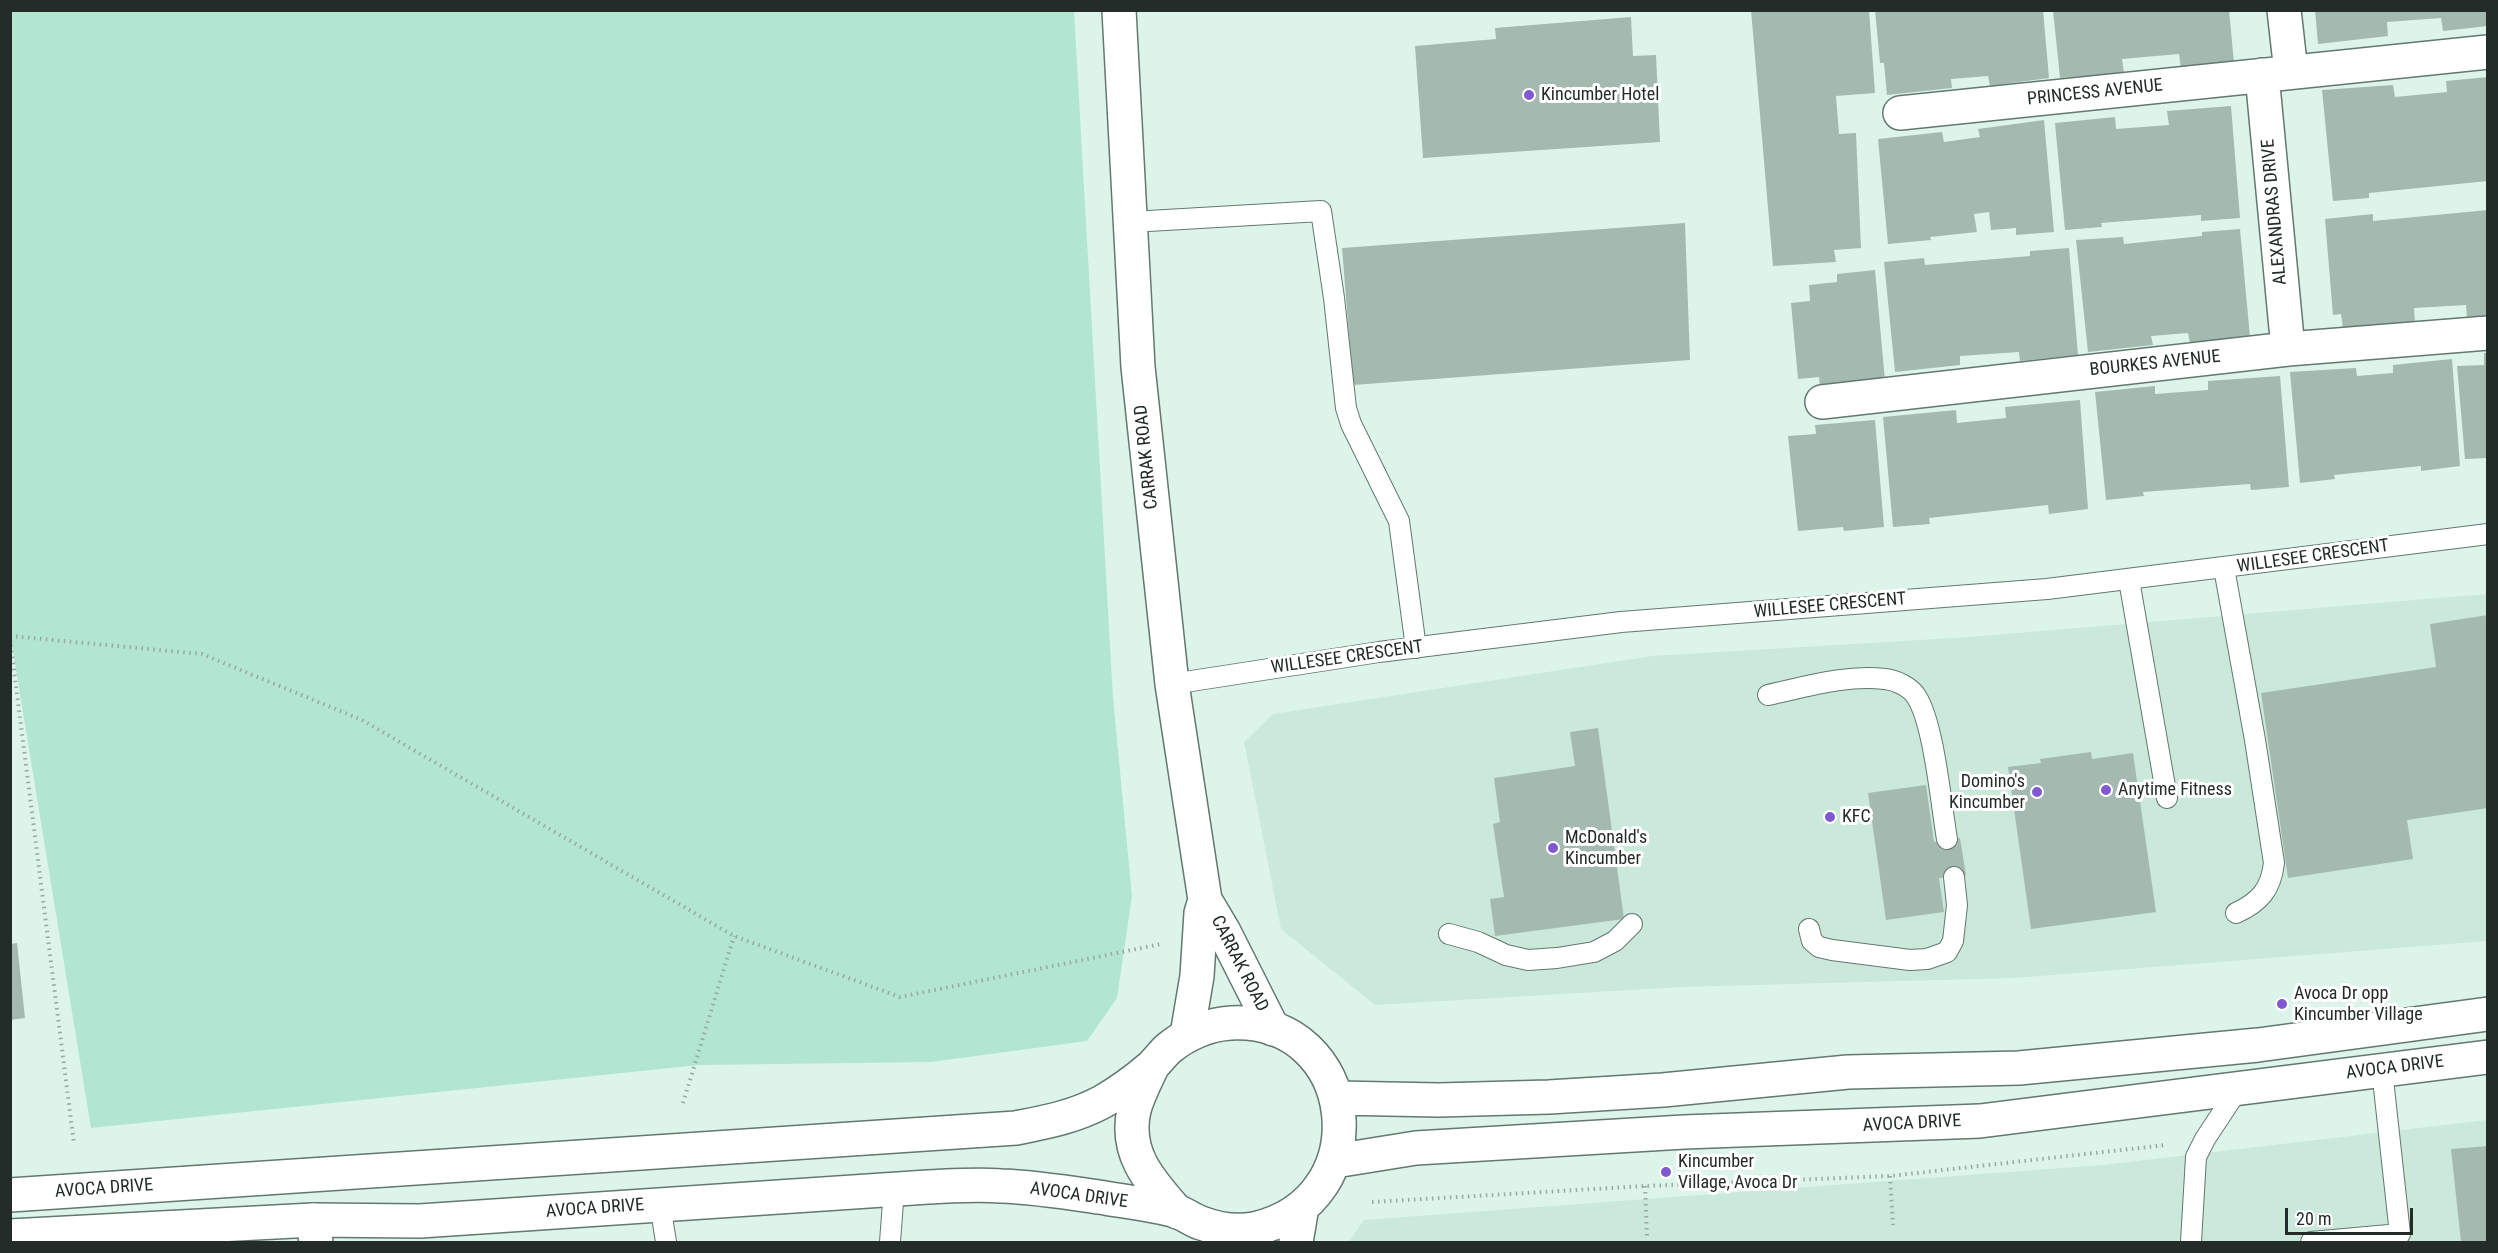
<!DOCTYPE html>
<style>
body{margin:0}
#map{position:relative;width:2498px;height:1253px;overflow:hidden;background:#ddf4ea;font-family:"Roboto Condensed",sans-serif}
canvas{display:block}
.frame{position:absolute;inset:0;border:12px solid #232c28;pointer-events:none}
.scale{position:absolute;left:2285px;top:1208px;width:128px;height:27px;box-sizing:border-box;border:3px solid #232c28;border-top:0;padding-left:8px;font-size:18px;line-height:21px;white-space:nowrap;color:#232c28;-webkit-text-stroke:4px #fff;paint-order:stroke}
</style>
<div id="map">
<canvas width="2498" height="1253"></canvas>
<div class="frame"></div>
<div class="scale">20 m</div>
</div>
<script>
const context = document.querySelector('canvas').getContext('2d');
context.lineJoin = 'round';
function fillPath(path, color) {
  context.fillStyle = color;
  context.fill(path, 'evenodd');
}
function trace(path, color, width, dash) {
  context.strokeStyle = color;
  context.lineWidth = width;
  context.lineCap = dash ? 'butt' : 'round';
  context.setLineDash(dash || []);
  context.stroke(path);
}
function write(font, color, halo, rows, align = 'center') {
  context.font = font + ' "Roboto Condensed",sans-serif';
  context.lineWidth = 6;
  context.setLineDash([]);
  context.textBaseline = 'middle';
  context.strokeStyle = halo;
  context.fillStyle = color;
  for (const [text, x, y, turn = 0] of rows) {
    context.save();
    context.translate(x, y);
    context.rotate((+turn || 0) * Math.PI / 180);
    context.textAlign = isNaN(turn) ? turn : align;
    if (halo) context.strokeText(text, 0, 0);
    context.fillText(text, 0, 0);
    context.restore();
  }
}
fillPath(new Path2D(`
 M2487,594v347l-473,37 -332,9 -307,18 -94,-76 -37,-187 29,-28 379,-58 318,-19z
 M2487,1120v122h-1138l15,-22 739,-55z`), '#cae9db');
fillPath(new Path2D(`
 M10,11h1064l39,687 19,198 -15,102 -30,43 -156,21 -232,3 -608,63 -80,-489z`), '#b2e6d0');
fillPath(new Path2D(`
 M1751,10h118l6,83 -39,3 3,38 17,-1 5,115 -27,2 2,12 -63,4z
 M1875,10h168l6,68 -59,8 -2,-10 -37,3 1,9 -65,7 -3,-32h-4z
 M2053,10h176l5,53 -53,5 -2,-14 -57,5 2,14 -64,5z
 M2315,10h173v16l-45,5 -2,-13 -54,4 1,14 -70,8z
 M1631,17l2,39 23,-1 4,87 -237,16 -8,-112 81,-7 -1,-11z
 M2488,77v104l-119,12v5l-36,3 -11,-111 71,-5 2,12 52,-5 -1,-11z
 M2231,106l9,112 -39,3v-6l-100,8 1,4 -37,3 -10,-107 60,-6 1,12 53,-4 -2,-14z
 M2044,120l10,112 -38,3v-7l-25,2 -2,-18 -15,2 3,18 -47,5 1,3 -43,4 -10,-105 64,-7 2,10 36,-5 -2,-8z
 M2488,210v107l-21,1 -1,-13 -52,3 1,14 -72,6 -2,-14 -8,1 -8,-96 48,-5v7z
 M1685,223l5,137 -337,25 -11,-137z
 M2240,229l10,108 -60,6 -2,-10 -37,3 2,9 -65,7 -12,-112 47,-3 1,7 78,-8v-4z
 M2069,248l9,107 -58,6 -1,-9 -59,4v9l-65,7 -11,-110 40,-4 1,7 105,-9v-5z
 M1875,270l10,111 -65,7 -1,-11 -21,2 -7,-76 19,-2 -1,-16 28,-3v-8z
 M2484,353h4v105l-23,1 -8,-93 27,-1z
 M2452,359l8,107 -39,5v-5l-87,9 1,4 -35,4 -10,-111 66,-4 1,8 36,-3v-8z
 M2280,376l9,111 -38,3 -1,-6 -107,8 1,4 -38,4 -11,-108 60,-6v8l53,-4v-9z
 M2080,400l8,109 -39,5 -1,-9 -119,13 1,6 -37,3 -10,-110 73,-7 1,13 49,-5 -1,-11z
 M1875,420l9,107 -40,4 -1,-4 -45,4 -10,-95 28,-2 -1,-9z
 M2488,615v193l-81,12 6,39 -125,19 -27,-185 175,-26 -6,-43z
 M1598,728l26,191 -129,17 -5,-37 14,-2 -11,-73 7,-2 -6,-44 81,-12 -5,-34z
 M2091,752l1,7 41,-6 23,159 -125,17 -23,-162 33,-4 -1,-4z
 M1926,785l8,57 26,-4 6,37 -27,3 5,34 -58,8 -18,-127z
 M17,943l8,75 -15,2v-76z
 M2488,1146v96h-27l-10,-93z`), '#a4bab1');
const lane = new Path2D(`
 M1131,222l190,-11 13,87 12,110 5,16 48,97 17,127
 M2224,568l31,172 19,123c-3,26 -14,39 -38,50
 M2129,580l38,218
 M1172,684l207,-32 242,-30 426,-33 441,-55
 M1768,695c37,-8 79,-21 117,-16 11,1 25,8 31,17 18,27 25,108 31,143
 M1809,929l3,12 7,6 13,3 78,10 17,-1 20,-7 6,-11 4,-36 -3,-28
 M1449,934l29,8 28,13 22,5 29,-2 37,-6 21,-11 17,-17
 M660,1204l6,38
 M890,1242l4,-53
 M2191,1242l5,-85 9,-18 33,-50
 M2311,1242l89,-8 -18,-164`);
const street = new Path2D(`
 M1119,10l19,357 34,317 33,216 -4,13 -4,63 -10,59
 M2284,10l7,62
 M2262,75l26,274
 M1900,113l588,-61
 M1822,402l466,-53 200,-16
 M1205,900l19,32 49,97
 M313,1220l3,22
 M1296,1242l6,-35`);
const secondary = new Path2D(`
 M1152,1067c-6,13 -14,28 -18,43 -10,44 17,72 43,102
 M1337,1098l102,2 110,-3 114,-7 185,-18 171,-4 239,-23 230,-31
 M1335,1161l81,-13 268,-16 296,-11 508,-64
 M10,1195l1006,-67c30,-6 58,-11 86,-26 16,-9 34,-22 48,-34 7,-6 12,-14 19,-20 17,-14 40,-24 62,-25 129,-6 150,178 23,206 -17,3 -37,0 -53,-6 -9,-3 -16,-9 -25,-12 -22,-6 -48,-9 -71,-13 -34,-5 -70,-11 -104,-12 -24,-2 -49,0 -73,1l-508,34 -107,-1 -303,16`);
trace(lane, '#63786f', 22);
trace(street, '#63786f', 36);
trace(secondary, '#63786f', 36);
trace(new Path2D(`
 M10,636l192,18 160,66 372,216 166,61 261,-53
 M10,639l64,505
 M683,1103l51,-167
 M1890,1176l3,49
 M1645,1186l2,51
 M1372,1202l273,-16 245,-10 276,-31`), '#97a9a1', 4, [1.5, 4.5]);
trace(lane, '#fff', 20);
trace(street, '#fff', 33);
trace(secondary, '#fff', 33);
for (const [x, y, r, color] of [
 [1529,95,6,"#8059d2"],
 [2106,790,6,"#8059d2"],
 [2037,792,6,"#8059d2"],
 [1830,817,6,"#8059d2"],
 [1553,848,6,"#8059d2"],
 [2282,1004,6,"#8059d2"],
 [1666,1172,6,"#8059d2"]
]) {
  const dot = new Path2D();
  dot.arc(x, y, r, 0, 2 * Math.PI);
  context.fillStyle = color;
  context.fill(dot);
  trace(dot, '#fff', 2);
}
write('18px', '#232c28', '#fff', [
 ["PRINCESS AVENUE",2095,93,-6],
 ["ALEXANDRAS DRIVE",2275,212,-95],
 ["BOURKES AVENUE",2155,364,-6],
 ["CARRAK ROAD",1147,457,-96],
 ["WILLESEE CRESCENT",2313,557,-8],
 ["WILLESEE CRESCENT",1830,606,-5],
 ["WILLESEE CRESCENT",1347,658,-8],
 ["CARRAK ROAD",1239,964,63],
 ["AVOCA DRIVE",2395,1068,-7],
 ["AVOCA DRIVE",1912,1124,-3],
 ["AVOCA DRIVE",104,1189,-4],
 ["AVOCA DRIVE",1079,1196,8],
 ["AVOCA DRIVE",595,1209,-4]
]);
write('18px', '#232c28', '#fff', [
 ["Kincumber Hotel",1541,95],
 ["Domino's",2025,782,"right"],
 ["Kincumber",2025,803,"right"],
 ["Anytime Fitness",2118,790],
 ["KFC",1842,817],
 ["McDonald's",1565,838],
 ["Kincumber",1565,859],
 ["Avoca Dr opp",2294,994],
 ["Kincumber Village",2294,1015],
 ["Kincumber",1678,1162],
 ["Village, Avoca Dr",1678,1183]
], 'left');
</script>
